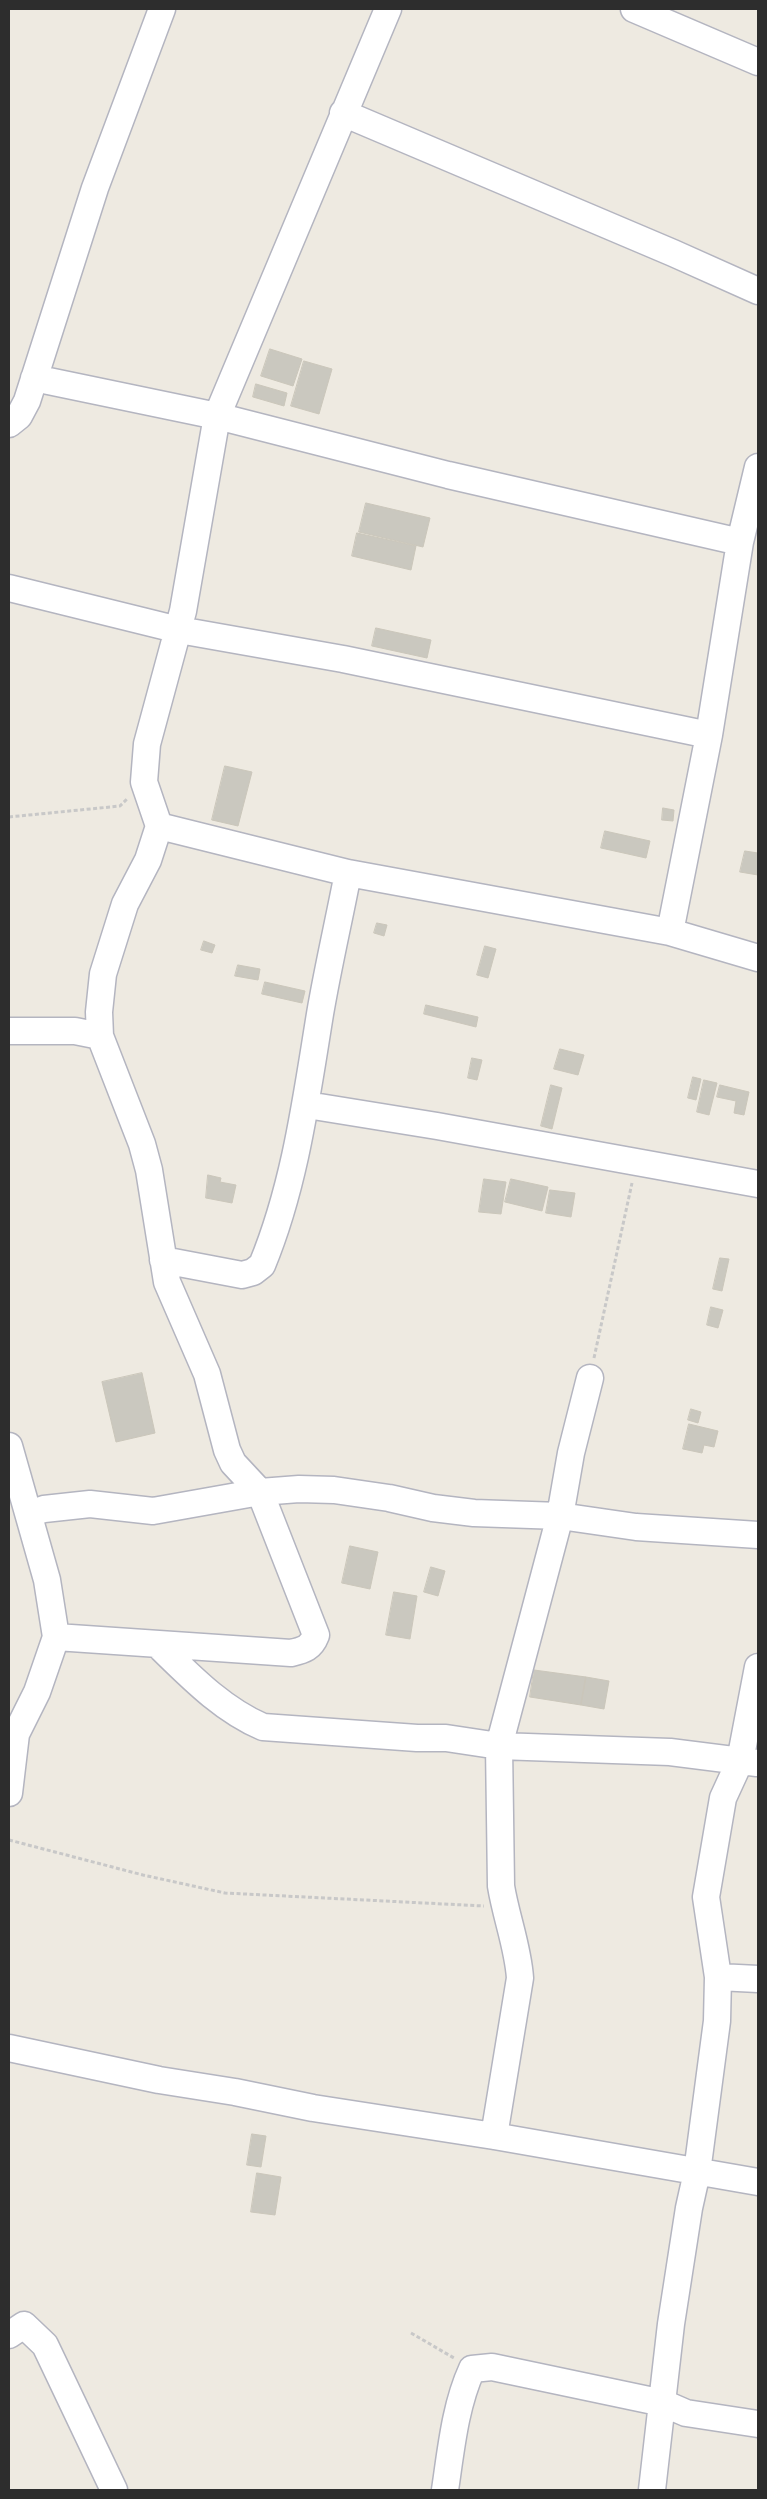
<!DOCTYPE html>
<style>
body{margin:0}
#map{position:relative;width:767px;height:2499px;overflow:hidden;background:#eeeae1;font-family:Manrope,sans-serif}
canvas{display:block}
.frame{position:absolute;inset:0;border:10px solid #2d2d2d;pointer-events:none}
</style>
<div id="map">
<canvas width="767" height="2499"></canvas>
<div class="frame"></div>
</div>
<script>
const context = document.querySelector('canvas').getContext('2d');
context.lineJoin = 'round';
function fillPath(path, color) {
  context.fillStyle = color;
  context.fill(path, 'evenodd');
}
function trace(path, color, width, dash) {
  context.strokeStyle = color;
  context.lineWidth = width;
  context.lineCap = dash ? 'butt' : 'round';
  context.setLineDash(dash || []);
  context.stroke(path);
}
const building = new Path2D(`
 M270,349l32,10 -9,27 -32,-10z
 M304,361l28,8 -13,45 -28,-8z
 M256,384l31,9 -3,13 -31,-9z
 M366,503l64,15 -7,29 -64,-15z
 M357,533l59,13 -5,24 -59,-14z
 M376,628l55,12 -4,18 -55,-12z
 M225,766l27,6 -14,54 -26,-6z
 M663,808l11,2 -1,11 -11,-1z
 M605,831l45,10 -4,17 -45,-10z
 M745,851l13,2v22l-18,-3z
 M377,923l10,2 -3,11 -10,-3z
 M204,941l11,4 -3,8 -11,-3z
 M485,946l11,3 -8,29 -11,-3z
 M238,965l22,4 -2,11 -23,-4z
 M265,982l40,9 -3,12 -40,-9z
 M426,1005l52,12 -2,10 -52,-13z
 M560,1049l24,6 -6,20 -24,-6z
 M472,1058l10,2 -5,20 -9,-2z
 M693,1077l8,2 -5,21 -8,-2z
 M704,1080l13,3 -8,32 -12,-3z
 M551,1085l11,3 -10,41 -11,-3z
 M720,1085l29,7 -5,23 -10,-2 2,-12 -19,-4z
 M208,1175l13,3 -1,4 16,3 -4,18 -26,-5z
 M484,1179l22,3 -5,32 -22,-2z
 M511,1179l37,8 -6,24 -37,-9z
 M550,1190l25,3 -4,24 -25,-4z
 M720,1258l9,1 -7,32 -9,-2z
 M711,1307l12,3 -5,18 -11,-3z
 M142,1373l13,60 -39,9 -14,-60z
 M691,1409l10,3 -3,11 -10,-3z
 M689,1424l29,7 -4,16 -10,-2 -2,8 -19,-4z
 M350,1546l28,6 -8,37 -28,-6z
 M431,1567l14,4 -7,25 -14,-4z
 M394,1592l23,4 -7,43 -24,-4z
 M534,1670l52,7 -5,28 -51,-8z
 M586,1677l23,4 -5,28 -23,-4z
 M252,2134l14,2 -5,31 -14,-2z
 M257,2173l24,4 -6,38 -24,-3z`);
fillPath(building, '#cac8bf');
trace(building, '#cac6ba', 1);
const minor = new Path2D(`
 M634,9l124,53
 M343,113l330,140 85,38
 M34,378l183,38 231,59 292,67
 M9,424l10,-8 8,-15 68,-213 67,-179
 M9,588l170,42 164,29 366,76
 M159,826l189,47 322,59 88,26
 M670,932l39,-197 31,-193 18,-75
 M9,1031h66l25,5
 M307,1105l130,21 321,58
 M163,1260l79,15 11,-3 9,-7c33,-80 44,-165 58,-251 8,-47 19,-94 28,-141
 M9,1446l38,134 9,57 -19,55 -21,42 -7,59
 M29,1514l15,-5 46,-5 63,7 107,-19 39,-3 35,1 55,8 44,10 41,5 86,3 76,11 122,8
 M56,1637l235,16c13,-3 20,-5 25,-18l-56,-143 -27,-29 -6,-13 -20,-76 -40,-92 -18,-112 -7,-26 -42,-108 -1,-24 4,-38 22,-70 23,-44 11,-34 -15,-44 3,-38 36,-133 34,-195 171,-407
 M157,1644c32,31 64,65 106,83l154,11h29l53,8 171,6 87,11
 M718,1977l40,2
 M9,2048l150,32 76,12 78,16 181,28 264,46
 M494,2136l26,-158c-2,-31 -14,-61 -19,-92l-2,-140 61,-230 11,-63 19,-75
 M9,2335l15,-10 21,20 69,145
 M445,2490c6,-40 10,-84 27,-121l20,-2 171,36 23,10 72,11
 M652,2490l19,-166 18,-116 8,-36 20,-151 1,-44 -12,-80 17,-99 17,-37 18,-94`);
trace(minor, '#b4b5c0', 29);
trace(new Path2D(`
 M9,817l111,-11 8,-8
 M594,1358l38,-175
 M9,1840l134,35 82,18 259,13
 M411,2333l43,25`), '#c8c8c8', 3, [4, 2.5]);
trace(minor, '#fff', 26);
</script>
